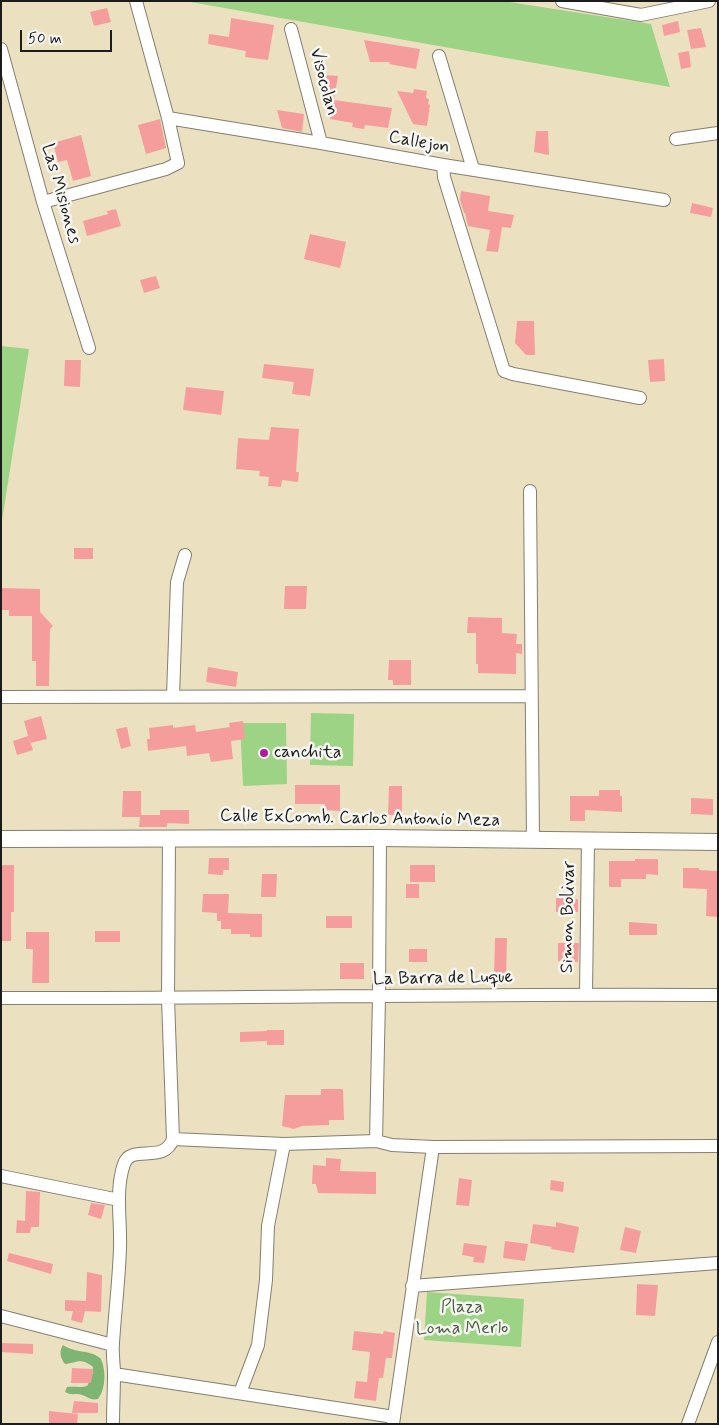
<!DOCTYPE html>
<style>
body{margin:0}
#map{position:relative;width:719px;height:1425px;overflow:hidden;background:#ebe1c0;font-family:Mynerve,sans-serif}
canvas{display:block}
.frame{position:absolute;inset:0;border:2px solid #1c1c1c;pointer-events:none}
.scale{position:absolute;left:20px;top:30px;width:92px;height:22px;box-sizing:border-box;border:2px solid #1c1c1c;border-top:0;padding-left:6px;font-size:15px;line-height:18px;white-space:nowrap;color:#1c1c1c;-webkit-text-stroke:4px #f6f6f2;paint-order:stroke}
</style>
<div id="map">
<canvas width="719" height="1425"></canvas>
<div class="frame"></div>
<div class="scale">50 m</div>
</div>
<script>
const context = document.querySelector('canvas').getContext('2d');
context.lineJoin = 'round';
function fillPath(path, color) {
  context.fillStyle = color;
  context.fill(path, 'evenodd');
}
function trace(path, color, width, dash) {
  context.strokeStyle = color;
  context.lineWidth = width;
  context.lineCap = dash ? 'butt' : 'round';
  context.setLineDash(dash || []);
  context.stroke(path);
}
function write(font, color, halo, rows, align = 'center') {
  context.font = font + ' Mynerve,sans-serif';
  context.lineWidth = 5;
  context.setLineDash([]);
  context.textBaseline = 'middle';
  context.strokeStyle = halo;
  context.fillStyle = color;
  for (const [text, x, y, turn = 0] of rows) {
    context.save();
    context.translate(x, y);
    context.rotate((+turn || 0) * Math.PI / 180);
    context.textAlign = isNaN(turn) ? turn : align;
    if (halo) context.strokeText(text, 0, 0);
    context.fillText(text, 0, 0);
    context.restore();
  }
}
fillPath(new Path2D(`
 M185,1h318l148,23 19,63z
 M1,346l28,3 -28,178z
 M311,713l43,1 -1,52 -43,-1z
 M240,723h46l1,61 -44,2z
 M427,1292l97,7 -3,48 -97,-7z`), '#9dd384');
fillPath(new Path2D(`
 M63,1345c13,9 28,4 38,14 5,11 5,30 -3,40 -8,2 -12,-4 -20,-5 -6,0 -8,1 -13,-2l2,-5c7,-1 13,1 20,-1l5,-9 1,-10c-12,-10 -16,-4 -28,-3 -5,-6 -6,-13 -2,-19z`), '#7eb572');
fillPath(new Path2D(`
 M107,8l4,14 -17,4 -4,-14z
 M231,18l43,7 -6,35 -23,-3 1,-6 -38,-7 1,-10 20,3z
 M678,21l2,11 -16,4 -2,-11z
 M701,28l5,19 -15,2 -4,-19z
 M364,40l56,9 -4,20 -27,-5 1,-2h-20z
 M689,51l2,16 -10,2 -3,-16z
 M325,75l13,1 -4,24 58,8 -4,20 -23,-3 -1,4 -12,-2 1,-4 -23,-4 2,-12z
 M414,89l13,2 -1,7 3,1 -1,5 2,1 -3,21 -14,-2 -16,-33 16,2z
 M277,110l27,4 -2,18 -20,-4z
 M160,119l6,29 -20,6 -8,-29z
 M536,131h12l1,24 -15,-3z
 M81,135l10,41 -18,5 -6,-21 -9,2 -5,-19z
 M461,191l29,5 -2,15 26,4 -3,13 -9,-1 -4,25 -12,-1 4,-21 -22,-4 -3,-13h-1l-4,-13z
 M692,203l21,5 -2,9 -21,-4z
 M116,209l5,17 -34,10 -4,-15 25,-7 -1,-3z
 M310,234l36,8 -6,26 -36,-9z
 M156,276l4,12 -16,5 -4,-13z
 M517,321h17l1,34h-9l-11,-12z
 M664,359l1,22 -15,1 -2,-22z
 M65,360h16l-1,27 -16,-1z
 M264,364l50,5 -4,27 -18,-2 2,-12 -32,-4z
 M186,387l38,4 -3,24 -38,-5z
 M271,427l28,2 -3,43h3l-1,10 -16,-2 -1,7 -13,-1 1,-9 -10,-1 1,-5 -24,-2 2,-31 31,2z
 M74,548h19v11h-19z
 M285,586h22l-1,23h-22z
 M1,588l39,1v23l13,14 -3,3 -1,57h-13v-25h-4v-45h-23v-6h-7z
 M468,617l34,1v15l15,1 -1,10h6v10l-6,-1v21l-38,-1v-9h-2v-31h-9z
 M389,660h22v25h-18v-5h-5z
 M208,667l30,5 -2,15 -30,-5z
 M41,716l6,23 -17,4 -6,-22z
 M243,721l2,18 -14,2 2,18 -22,3 -2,-9 -22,3 -1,-10 -38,5 -1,-12h3l-1,-11 24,-3v3l22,-3 1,7 34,-5 -1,-4z
 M127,727l4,19 -10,3 -5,-20z
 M28,736l5,14 -16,5 -4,-14z
 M295,785h45v26l-15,-1v-6h-30z
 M389,786h13v29h-14z
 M599,790h21v6h2v16l-37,-2v11h-15v-25h29z
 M123,791h18v24h19v-5h29v14l-22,-1v4h-28l1,-10h-18z
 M691,798l22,1v16l-22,-1z
 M209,858h20v12h-6v5l-15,-1z
 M635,859h23v16l-12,-1v5h-25v8h-12v-26h26z
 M2,865h12v47h-3v29h-10z
 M410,865h25v17h-25z
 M683,868h16v2l19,1v46l-12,-1 1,-27 -24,-1z
 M262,874h15l-1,23h-15z
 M406,884h13v14h-13z
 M203,894h26l-1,19 34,1v23h-12v-3h-19v-5h-10v-8h-4v-8l-15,-1z
 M556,898l22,1v13h-22z
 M326,916h26v12h-26z
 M629,922l28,2v11h-28z
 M95,931h25v11h-25z
 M26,932h23v51h-17l1,-34h-7z
 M495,938h12l-1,39h-12z
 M558,943h21l-1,19 -20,-1z
 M409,949h18v13h-18z
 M340,963h24v16h-24z
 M267,1030h17v15h-17v-4l-27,1v-10l27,-1z
 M321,1089h22l1,31h-15v5l-27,1 -8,3 -12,-3 3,-31h36z
 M326,1158l15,1 -1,12 36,1v22l-58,-1 -2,-9h-4l1,-19 13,1z
 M459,1178l13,2 -3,26 -13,-1z
 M551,1180l13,2 -1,10 -13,-2z
 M26,1191l14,1 -1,35h-8l-1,6h-14l1,-13 8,1z
 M91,1203l14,2 -4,14 -13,-4z
 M556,1222l23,5 -5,26 -23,-4 1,-2 -22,-4 3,-19 23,3z
 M625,1227l16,4 -5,22 -16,-3z
 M505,1241l23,3 -3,17 -22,-3z
 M464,1243l23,3 -3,17 -11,-1 1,-5 -12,-2z
 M9,1253l44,11 -2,10 -44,-13z
 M87,1272l15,3 -1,37 -16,-1 -3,12 -11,-3 2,-9h-8v-11l21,1z
 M637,1284l21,1 -3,31 -19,-1z
 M354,1331l29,3 1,-3 11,2 -3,25h-6l-3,20h-4l-3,23 -22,-3 2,-17 11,1 3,-30 -18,-2z
 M1,1343l32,1v10l-32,-2z
 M72,1368l21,1 -2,14h-20z
 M74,1401l24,2v10h-26z
 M49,1411l29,3 -1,10h-28z`), '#f59d9c');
const minor = new Path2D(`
 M562,1l79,14 68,-14
 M291,29l30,114
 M1,49l42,153 46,146
 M439,56l34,113
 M168,118l153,25 122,22 221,35
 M676,139l42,-6
 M443,165l1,12 60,194 9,3 127,24
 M43,202l123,-33 12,-6 -10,-45 -32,-117
 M530,491l3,350
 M173,696l4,-114 8,-27
 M1,697l530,-1
 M586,994l2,-153
 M1,998c239,1 478,-5 717,-3
 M173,1139l111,5 92,-3 16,4 41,2 285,-1
 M376,1141l3,-144 1,-159
 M1,1176l118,24
 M412,1286l306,-23
 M1,1316l112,29
 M114,1374l280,43
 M240,1393l18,-48 8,-65 2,-54 16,-82
 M113,1424c0,-17 1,-34 1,-50 0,-10 -2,-21 -1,-31 2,-32 6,-63 7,-95 1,-28 -5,-58 4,-84 7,-21 40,1 49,-25l-5,-140 1,-162
 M393,1424l40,-277
 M688,1424l30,-82`);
const tertiary = new Path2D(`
 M1,839l379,-1 338,4`);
trace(minor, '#847e6e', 14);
trace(tertiary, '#847e6e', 18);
trace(minor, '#fff', 12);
trace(tertiary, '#fff', 16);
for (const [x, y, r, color] of [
 [264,753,5,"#b5179e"]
]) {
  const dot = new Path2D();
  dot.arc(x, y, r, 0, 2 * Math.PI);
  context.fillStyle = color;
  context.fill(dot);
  trace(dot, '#f6f6f2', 2);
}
write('18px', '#1c1c1c', '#f6f6f2', [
 ["Visocolan",323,82,75],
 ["Callejon",419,143,10],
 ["Las Misiones",60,194,74],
 ["Calle ExComb. Carlos Antonio Meza",360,819,1],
 ["Simon Bolivar",569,917,-89],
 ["La Barra de Luque",443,979,-1]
]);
write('18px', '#1c1c1c', '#f6f6f2', [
 ["canchita",274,753]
], 'left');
write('18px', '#495c40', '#f6f6f2', [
 ["Plaza",462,1308],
 ["Loma Merlo",462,1329]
]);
</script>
